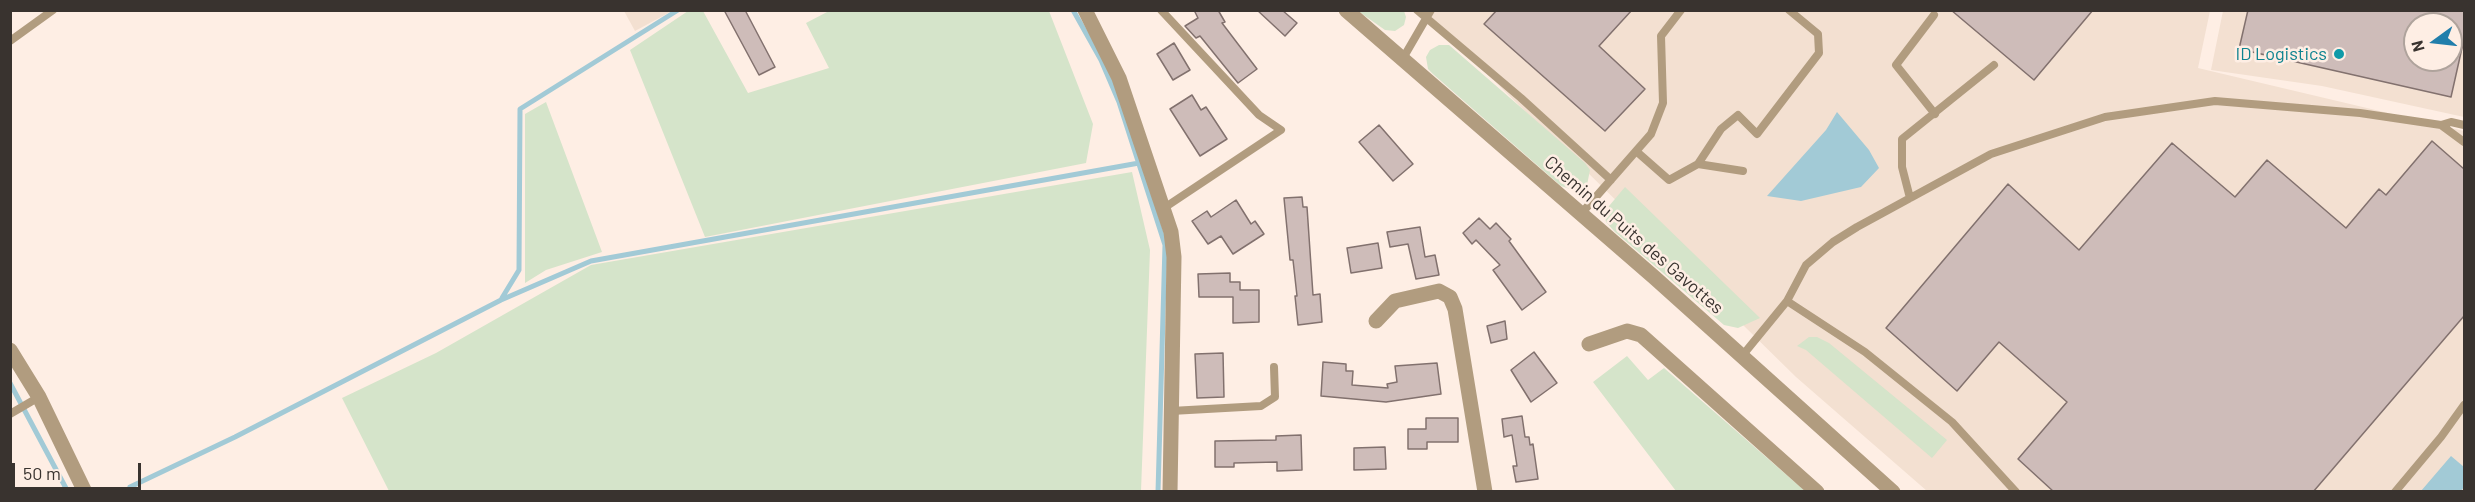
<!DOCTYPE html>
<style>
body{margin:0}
#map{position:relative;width:2475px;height:502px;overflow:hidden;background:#feeee4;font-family:Barlow,sans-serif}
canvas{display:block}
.frame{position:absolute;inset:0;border:12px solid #39332f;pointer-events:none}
.north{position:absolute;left:2403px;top:12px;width:60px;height:60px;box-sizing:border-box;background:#feeee4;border:2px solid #afa39c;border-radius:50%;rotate:255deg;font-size:16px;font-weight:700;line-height:24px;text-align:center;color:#39332f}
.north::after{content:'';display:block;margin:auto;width:21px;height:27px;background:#217eab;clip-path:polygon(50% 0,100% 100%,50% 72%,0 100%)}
.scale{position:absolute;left:12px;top:463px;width:129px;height:27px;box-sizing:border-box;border:3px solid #39332f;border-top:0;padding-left:8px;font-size:18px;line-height:21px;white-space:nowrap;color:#39332f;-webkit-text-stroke:4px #feeee4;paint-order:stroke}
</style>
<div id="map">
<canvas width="2475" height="502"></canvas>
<div class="frame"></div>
<div class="north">N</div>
<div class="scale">50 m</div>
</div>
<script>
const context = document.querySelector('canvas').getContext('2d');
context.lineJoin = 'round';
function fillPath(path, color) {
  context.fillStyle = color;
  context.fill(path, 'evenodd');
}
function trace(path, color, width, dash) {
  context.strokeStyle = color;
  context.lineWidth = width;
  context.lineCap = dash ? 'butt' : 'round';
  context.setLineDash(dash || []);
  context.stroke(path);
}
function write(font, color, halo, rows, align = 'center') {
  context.font = font + ' Barlow,sans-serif';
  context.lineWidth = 5;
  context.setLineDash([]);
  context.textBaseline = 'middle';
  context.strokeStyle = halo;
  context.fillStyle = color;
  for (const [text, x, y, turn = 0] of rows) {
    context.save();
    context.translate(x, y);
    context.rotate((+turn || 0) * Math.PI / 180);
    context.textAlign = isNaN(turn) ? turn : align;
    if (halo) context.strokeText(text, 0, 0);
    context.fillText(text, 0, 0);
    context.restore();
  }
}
fillPath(new Path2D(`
 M624,11h48l-37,20z
 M1423,11h787l-12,57 266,63v358l-1,3 -536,-1 -131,-114z
 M2223,11h241v106l-142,-31 -111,-16zM2415,24h36v36h-36z`), '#f3e0d1');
fillPath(new Path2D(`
 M688,11h15l45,82 81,-25 -23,-45 23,-12h220l44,113 -7,39 -381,74 -75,-187z
 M1358,11h46l2,6 -2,8 -9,6 -10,-1z
 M1439,45h10l136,118 5,7 -3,15 -14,5 -12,-4 -128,-112 -5,-5 -2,-12 4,-7z
 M546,102l56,150 -56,18 -21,13v-169z
 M1132,172l18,78 -9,241h-752l-47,-93 94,-45 155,-88z
 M1625,187l135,131 -22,10 -14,-3 -109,-93 -9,-10 -2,-10z
 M1809,337h8l12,6 118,97 -15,18 -126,-108 -9,-4z
 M1627,356l21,24 16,-12 141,123h-129l-83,-109z`), '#d5e4ca');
fillPath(new Path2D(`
 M1837,112l32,38 10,18 -18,19 -60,14 -34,-5 59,-66z
 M2451,456l13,11v20l-3,4h-40z`), '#a2cad6');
trace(new Path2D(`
 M1073,10l28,50 18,42 46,143 -7,247
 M502,298l17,-28 1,-161 158,-99
 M10,383l58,109
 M130,487l105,-50 266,-137 90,-39 548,-98`), '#a2cad6', 5);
const building = new Path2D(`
 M724,10h21l30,57 -16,8z
 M1194,10h24l7,12 -3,1 35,46 -19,14 -38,-47 -4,2 -11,-12 13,-8z
 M1257,10h25l15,13 -12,13z
 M1497,10h135l-33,36 46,43 -40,42 -121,-107z
 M1951,10h142l-59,70z
 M2248,10h216v29l-13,58 -212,-48zM2415,24h36v36h-36z
 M1174,43l16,27 -17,10 -16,-26z
 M1192,95l9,15 5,-3 21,32 -27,17 -30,-47z
 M1379,125l34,39 -20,17 -34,-39z
 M2432,141l32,28v147l-151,176h-259l-36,-33 49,-57 -68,-60 -42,49 -71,-63 122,-144 71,66 93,-107 63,54 32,-37 79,68 33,-39 7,6z
 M1302,197l1,10h4l6,88 7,-1 2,28 -24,3 -3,-29h2l-4,-36h-3l-6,-62z
 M1236,200l15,24 4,-3 9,13 -31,20 -12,-18 -13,8 -16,-23 15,-10 4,6z
 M1479,218l11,11 6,-6 15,16 -2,2 37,51 -24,18 -29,-40 7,-5 -24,-25 -4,4 -9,-11z
 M1420,227l5,30 10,-2 4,20 -23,4 -8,-35 -18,3 -3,-15z
 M1378,243l4,25 -31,5 -4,-25z
 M1230,273v9h10v8h19v32l-26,1v-26h-34l-1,-23z
 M1505,321l2,18 -16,4 -4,-17z
 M1534,352l23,31 -26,19 -20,-32z
 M1223,353l1,44 -27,1 -2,-44z
 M1323,362l23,2v7h7l-1,14 36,3 -1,-4 10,-2 -2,-16 42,-3 4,31 -55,8 -65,-6z
 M1522,416l3,21h4l1,8 3,-1 5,35 -22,3 -3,-16h4l-5,-31 -8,2 -2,-18z
 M1426,418h32v24h-31v7h-19v-20h18z
 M1301,435l1,35 -25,1v-9l-43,1v4h-19v-26l61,-1v-4z
 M1385,447l1,22 -32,1v-22z`);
fillPath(building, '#cebcb9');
trace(building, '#82716e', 1.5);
trace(new Path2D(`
 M1161,10l98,105 22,15 -117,78
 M1417,10l104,88 90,82
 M1934,15l-38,50 39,49
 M10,41l43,-31
 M1402,60l29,-50
 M2441,125l10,-3 13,3
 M1636,151l33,29 29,-16 45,7
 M1698,164l23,-35 17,-14 19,19 62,-81 -1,-19 -29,-24
 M1910,198l-8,-31v-28l92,-74
 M1580,215l71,-81 12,-31 -2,-67 20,-26
 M1787,301l19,-36 27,-23 24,-15 134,-73 114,-37 110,-16 145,12 81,12 23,17
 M1742,356l45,-55 78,51 87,70 64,70
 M1171,411l90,-5 14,-9 -1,-30
 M10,414l29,-17
 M2395,492l46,-55 23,-32`), '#b19c7f', 8);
trace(new Path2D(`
 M1085,10l34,68 52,154 3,25 -4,235
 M1346,10l309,268 238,214
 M1376,321l19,-20 44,-10 11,6 5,12 30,183
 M1589,344l38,-13 14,4 176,157`), '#b19c7f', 15);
trace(new Path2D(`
 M10,350l29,47 46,95`), '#b19c7f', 15);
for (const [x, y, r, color] of [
 [2339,54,6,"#0f9aa8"]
]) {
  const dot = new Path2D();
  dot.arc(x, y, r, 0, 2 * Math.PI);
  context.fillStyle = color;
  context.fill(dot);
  trace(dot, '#feeee4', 2);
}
write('18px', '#0d838f', '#feeee4', [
 ["ID Logistics",2327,54]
], 'right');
write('18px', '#39332f', '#feeee4', [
 ["Chemin du Puits des Gavottes",1634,235,41]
]);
</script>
